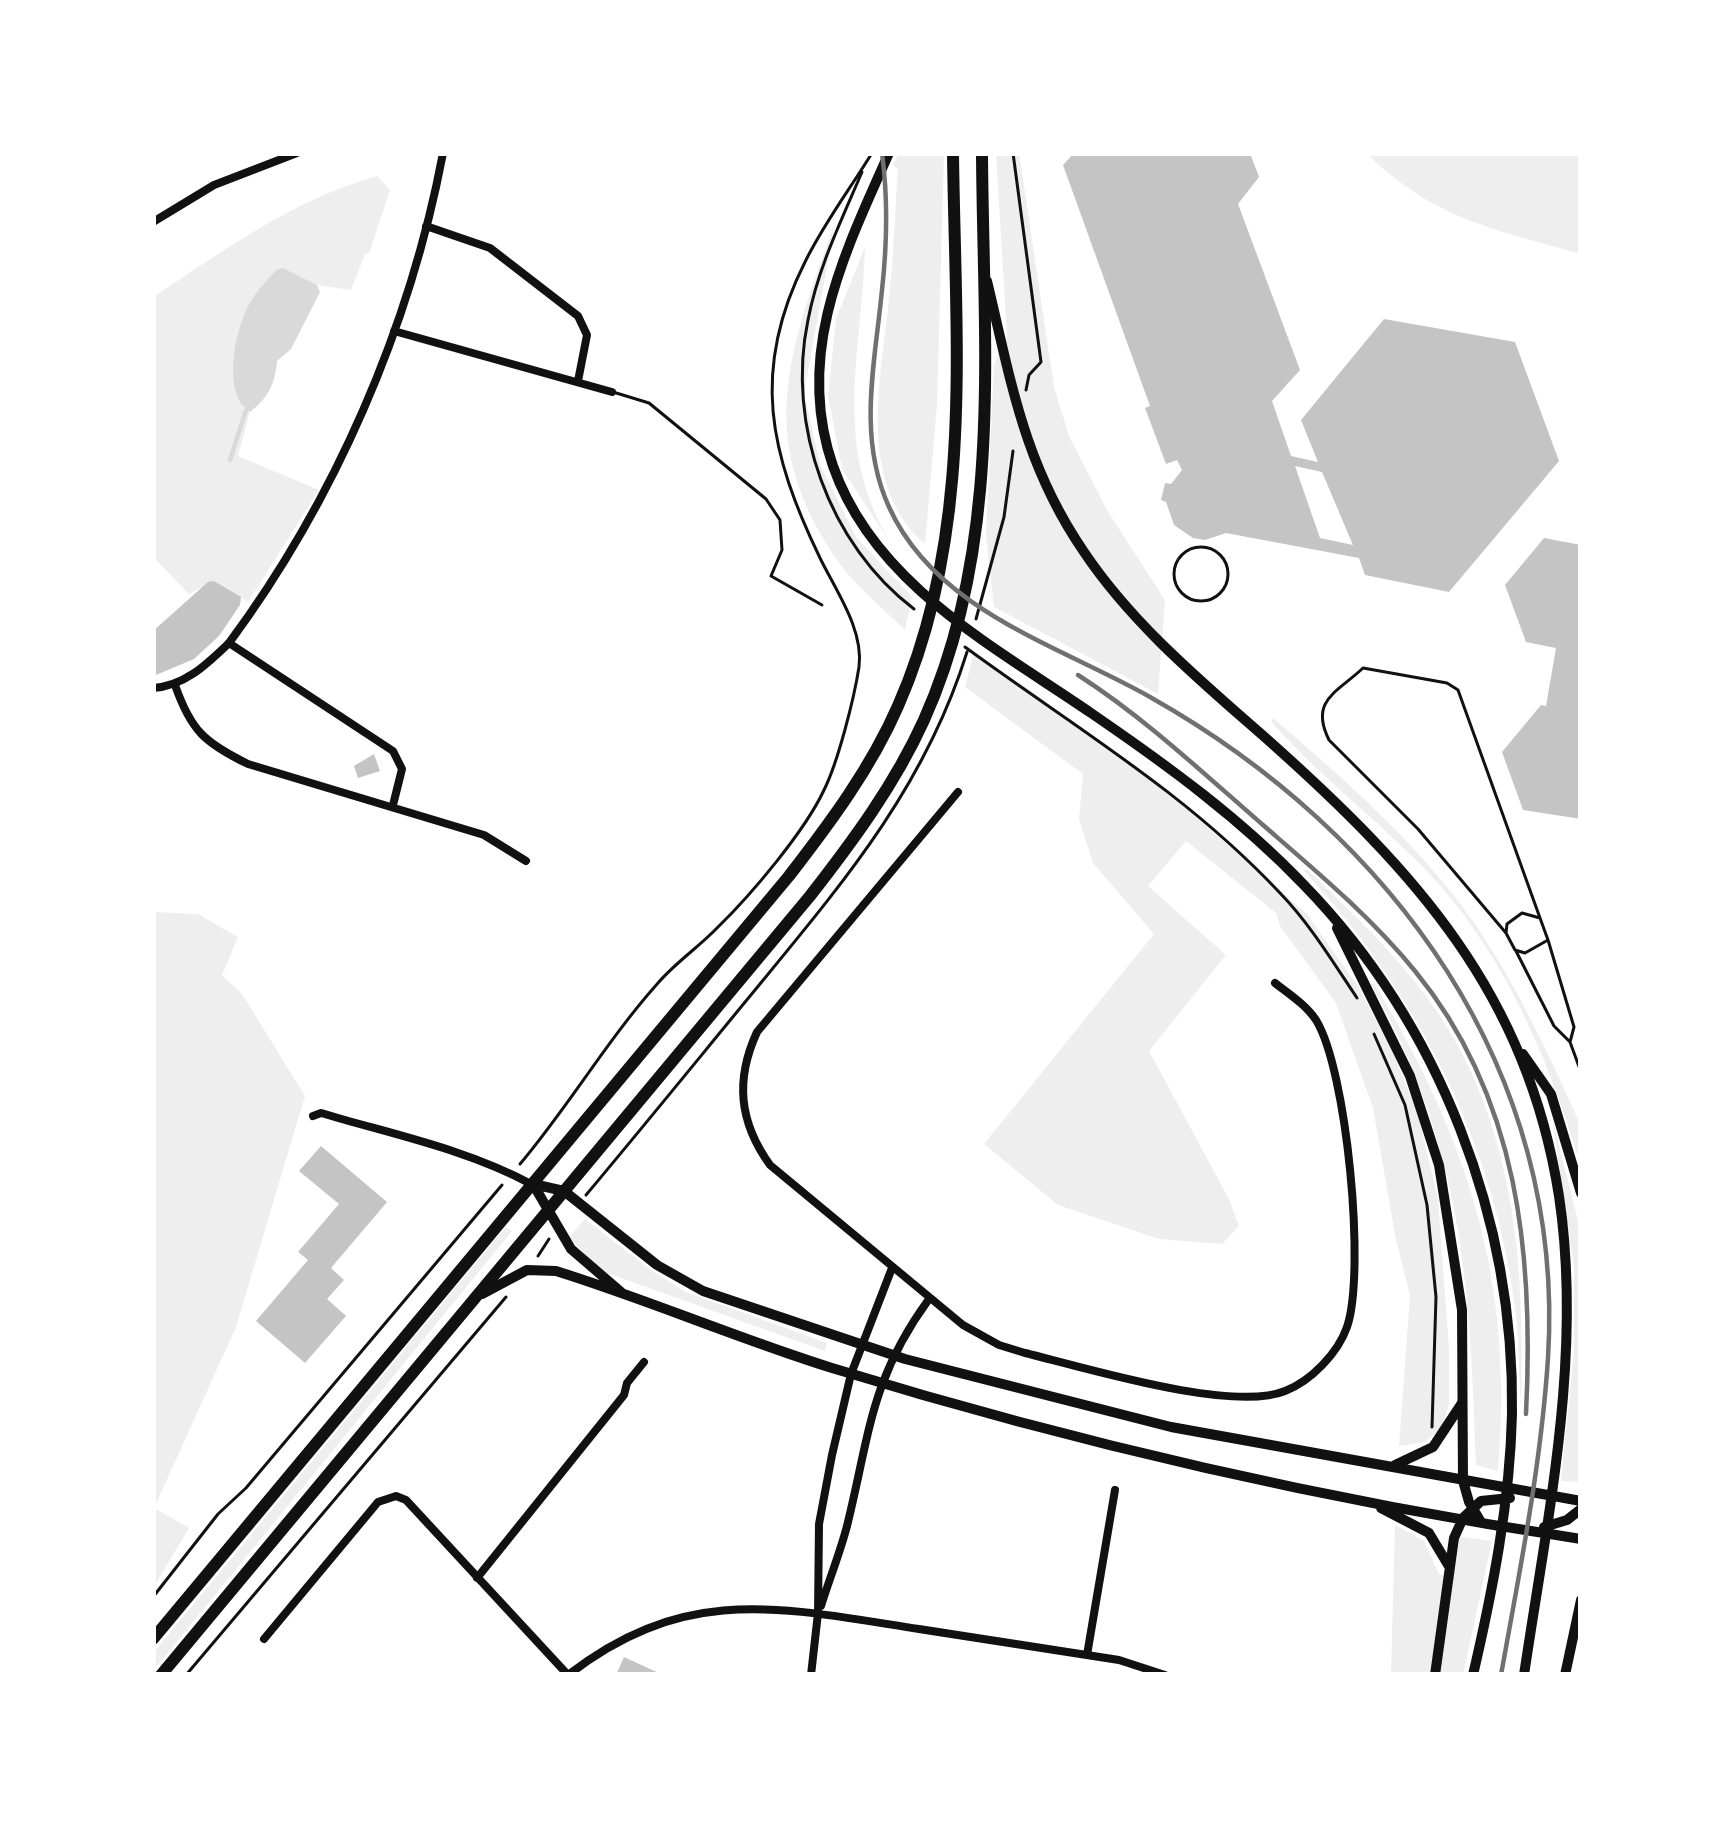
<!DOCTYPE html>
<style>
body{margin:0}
#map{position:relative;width:1734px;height:1828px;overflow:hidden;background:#fff;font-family:"Fira Sans",sans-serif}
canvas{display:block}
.frame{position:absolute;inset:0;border:156px solid #fff;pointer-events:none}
</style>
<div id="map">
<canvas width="1734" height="1828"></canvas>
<div class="frame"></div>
</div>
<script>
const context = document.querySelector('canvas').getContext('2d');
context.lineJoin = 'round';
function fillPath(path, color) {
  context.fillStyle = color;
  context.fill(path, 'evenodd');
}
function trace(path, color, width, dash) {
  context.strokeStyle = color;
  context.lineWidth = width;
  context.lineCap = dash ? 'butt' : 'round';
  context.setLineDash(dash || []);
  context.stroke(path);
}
fillPath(new Path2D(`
 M899,153h45l-7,252 -12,139c-72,-63 -42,-172 -35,-255 4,-39 5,-80 8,-120l-5,-4z
 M996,153h23l35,234 15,49 39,76 57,88 -7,94 -164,-87 -8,-72 8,-171 13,-28z
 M1366,153h215v101c-88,-25 -147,-35 -215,-101z
 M377,176l13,14 -21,64h-4l-14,36 -34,-5 -33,-16 -41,140 7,3 -12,44 81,34 -71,112 -34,-21 -25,13 -36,-37v-260c72,-47 141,-98 224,-121z
 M835,222l-31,171 16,71 36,73 56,60 -7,33c-21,-21 -48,-42 -65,-66 -88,-124 -51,-213 -5,-342z
 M865,247c-3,108 -34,199 27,298l-50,-76 -14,-73 8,-77z
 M974,653l172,121 161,140 52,74 31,58 27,65 21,88 11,150v55l-7,24 -17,14 -26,4 11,-151 -14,-55 -23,-132 -37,-105 -56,-77 -4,-13 -90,-72 -38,45 78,69 -77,96 80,148 10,27 -17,18 -63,-5 -101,-34 -74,-61 170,-210 -61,-71 -14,-43 4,-46 -118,-87z
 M1273,718c73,63 146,126 202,206 40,59 71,124 100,189l6,13v40c-30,-101 -74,-206 -145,-285 -51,-56 -114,-101 -165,-160z
 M1307,869c48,47 98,93 135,150 75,118 83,253 79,389 -2,-31 -2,-62 -5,-93 -20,-169 -97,-320 -212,-444z
 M153,912l45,2 40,23 -16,38 20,19 63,102 -69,231 -82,181 35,20 -36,60z
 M1374,983c96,160 140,300 124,488l-22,-6c-6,-184 -13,-315 -105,-481z
 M1552,1118l29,114v250l-20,-1 13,-131v-84z
 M585,1219l67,52 34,21 141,51 -2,8 -215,-77 -14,-8 -27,-29z
 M506,1227l6,4 -359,440v-18z
 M1395,1525l29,16 15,33 14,4 7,-41 32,4 -29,134h-72z`), '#eee');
fillPath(new Path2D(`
 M283,268l34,17 3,7 -29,57 -14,12c-2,23 -9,37 -27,51 -29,-18 -15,-85 1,-111 6,-11 17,-21 25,-31z`), '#d9d9d9');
trace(new Path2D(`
 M230,460l16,-50`), '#d9d9d9', 4.5);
fillPath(new Path2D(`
 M1074,153h176l9,24 -21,27 62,166 -28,31 19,55 27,6 -17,-42 83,-101 131,23 44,119 -110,131 -84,-17 -6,-17 -133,-25 -21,7 -12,-2 -19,-13 -8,-23 -5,-2 4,-17 6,1 11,-14 -5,-10 -11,4 -21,-56 5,-2 -87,-241zM1295,466l27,6 31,73 -33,-7z
 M1544,538l37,7v274l-58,-9 -21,-58 39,-47 5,1 10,-58 -30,-6 -21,-57z
 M214,581l27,16 -1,8 -21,31 -25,23 -38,16 -3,-44 55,-49z
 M374,754l6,17 -22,7 -4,-12z
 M321,1146l66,56 -56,66 13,12 -17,19 19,17 -41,47 -49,-42 52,-61 -10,-8 41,-48 -40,-33z
 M624,1657l39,18h-47z`), '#c4c4c4');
trace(new Path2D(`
 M1013,153l28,209 -12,13 -3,15
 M862,172c-21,49 -44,96 -54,148 -22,104 21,225 106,289
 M976,619l28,-102 9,-66
 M965,647c112,82 219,144 315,246 30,31 53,69 77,105
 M1374,1034l31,71 22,100 9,92 -4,130
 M520,1164c49,-58 87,-124 138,-181 18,-21 41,-36 60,-56 33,-32 87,-96 106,-137 14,-28 30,-91 35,-123 5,-37 -23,-76 -39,-109 -50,-104 -70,-187 -15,-296 19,-39 45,-73 67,-109
 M586,1195c57,-68 113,-137 169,-205 88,-107 170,-203 212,-338
 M538,1256l11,-17
 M153,1597l65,-83 28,-26 256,-303
 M186,1675l320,-378`), '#111', 3);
trace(new Path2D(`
 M613,392l36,11 117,96 14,21 2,30 -11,26 51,29
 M1174 574a27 27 0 1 1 54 0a27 27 0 1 1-54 0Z
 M1522,913l18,5 8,22 -23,13 -10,-3 -9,-17 1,-9z
 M1506,933l-88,-104 -89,-89c-20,-40 9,-48 34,-72l84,15 11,7 82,228
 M1548,940l26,87 -4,15 11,30
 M1516,951l38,75 15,15`), '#111', 3);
trace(new Path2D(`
 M153,222l61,-37 83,-32
 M426,226l64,22 88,68 9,19 -9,46
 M394,331l218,61
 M229,643l164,108 9,18 -9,36
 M175,685c16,46 30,58 73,79l236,71 42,26
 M153,688c32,-2 54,-24 76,-45 106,-143 181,-316 214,-490
 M958,792l-201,240c-22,48 -18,90 13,133l193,160 36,20 26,8c58,14 207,60 260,38 26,-10 53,-38 62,-64 19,-55 0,-257 -31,-307 -10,-15 -27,-26 -41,-37
 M313,1116l8,-3c70,21 145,36 210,71
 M477,1578l147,-183 3,-12 17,-21
 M821,1606c8,-26 19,-53 26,-80 23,-93 23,-146 82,-227
 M264,1639l114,-137 18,-6 10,4 162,175
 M1087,1655l28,-165
 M568,1675c119,-92 214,-67 351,-46 67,11 134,21 200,31l46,15
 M811,1675l7,-62 1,-89 13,-69 19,-81 41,-106`), '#111', 8);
trace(new Path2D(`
 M889,153c-45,101 -95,201 -56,313 41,118 162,181 258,247 76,52 150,106 213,172 136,140 211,334 208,529 -2,88 -19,175 -39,261
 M987,281c24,100 37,184 97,271 49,73 118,130 184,188 147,131 259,253 291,456 24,159 -12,323 -35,479
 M1337,928l73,148 29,89 23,145 1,171 6,21 12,20
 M1523,1054l28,40 30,99
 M533,1184l31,7 93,74 46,26 202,68 266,68 410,74
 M533,1184l38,65 50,43
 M482,1294l45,-24 29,1c93,29 183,68 276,97 244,75 497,133 749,171
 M1395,1465l38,-18 29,-44
 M1381,1508l48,25 21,35
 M1544,1527l23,-7 14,-11
 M1435,1675l19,-137 9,-20 18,-17 29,-3
 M1565,1675l16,-75`), '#111', 10);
trace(new Path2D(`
 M153,1639l636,-763c41,-53 82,-108 109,-170 77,-174 57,-368 55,-553
 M161,1675l649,-779c43,-55 85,-112 114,-176 80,-178 59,-377 58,-567`), '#111', 12);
trace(new Path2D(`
 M882,153c6,45 5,92 0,137 -7,73 -25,147 7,217 47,104 169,138 261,190 243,137 416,373 398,661 -7,107 -28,211 -47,317
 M1078,675c67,43 125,98 185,150 53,46 107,91 152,146 104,127 119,285 111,443`), '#707070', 4.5);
</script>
